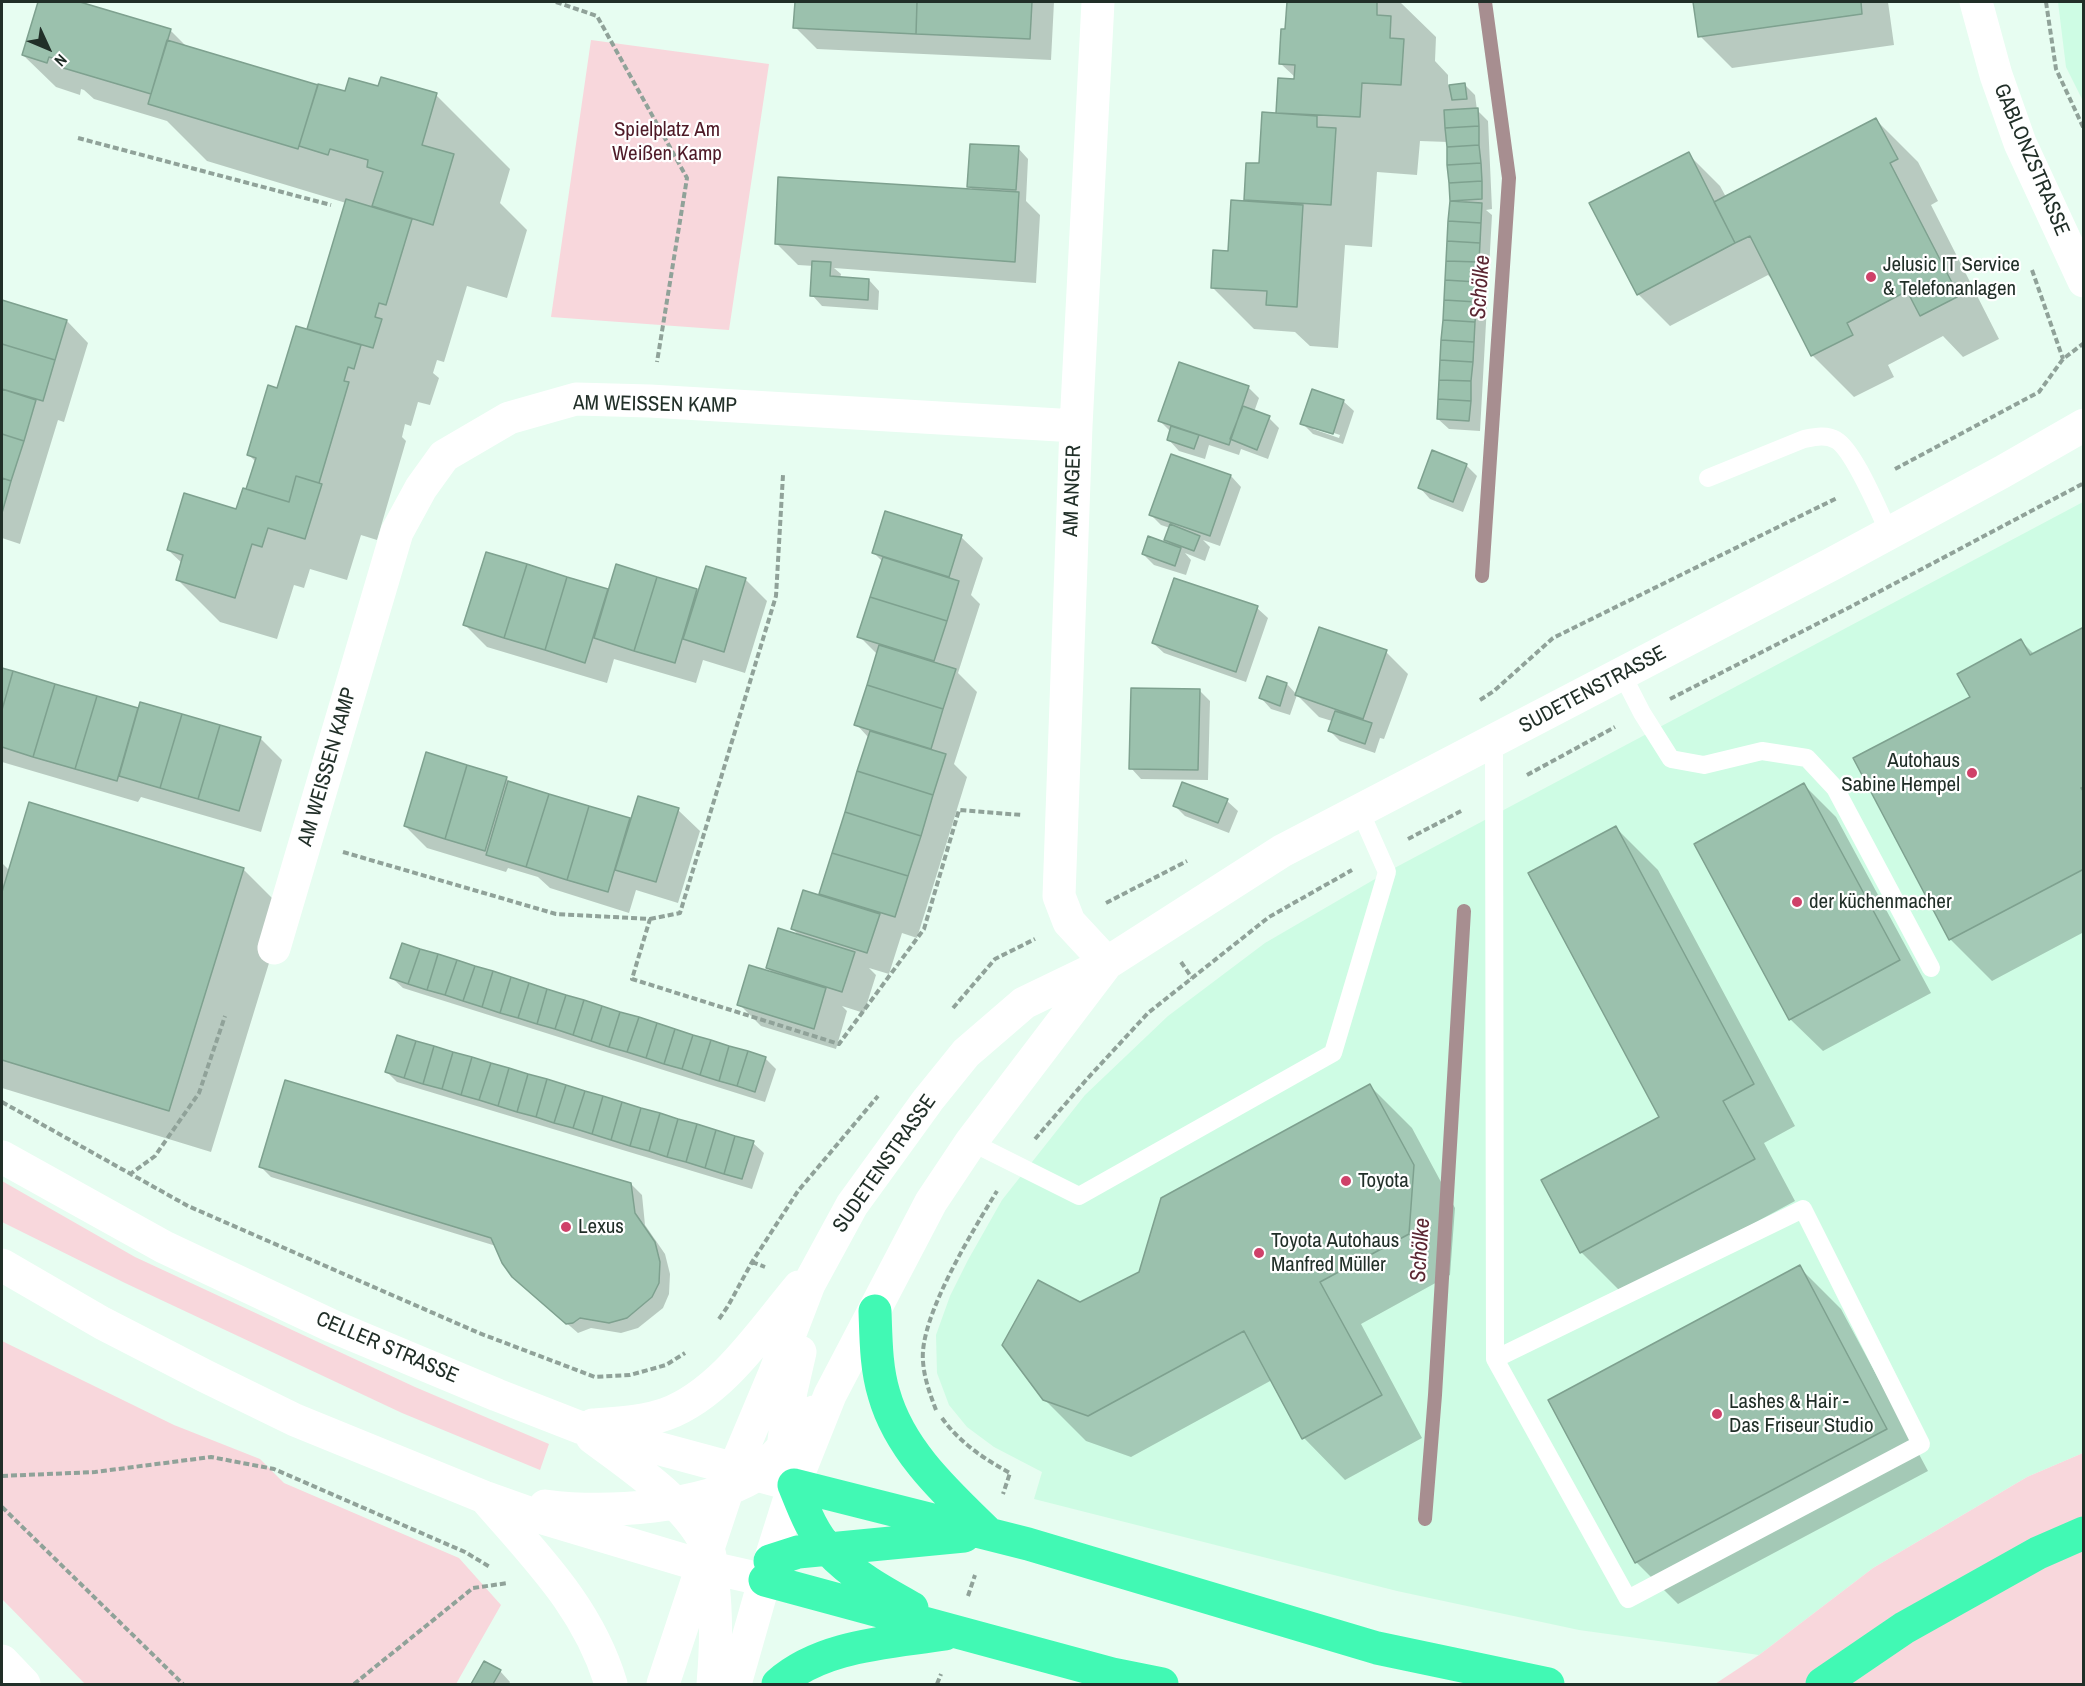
<!DOCTYPE html>
<meta charset="utf-8">
<style>
body{margin:0}
#map{position:relative;width:2085px;height:1686px;overflow:hidden;background:#e7fdf1;font-family:"Archivo Narrow",sans-serif}
canvas{display:block}
.frame{position:absolute;inset:0;border:3px solid #212f28;pointer-events:none}
.north{position:absolute;left:18px;top:18px;width:60px;height:60px;-webkit-text-stroke:4px #fff;paint-order:stroke;rotate:134deg;font-size:16px;font-weight:700;line-height:24px;text-align:center;color:#212f28}
.north::after{content:'';display:block;margin:auto;width:21px;height:27px;background:#212f28;clip-path:polygon(50% 0,100% 100%,50% 72%,0 100%)}
</style>
<div id="map">
<canvas width="2085" height="1686"></canvas>
<div class="frame"></div>
<div class="north">N</div>
</div>
<script>
const context = document.querySelector('canvas').getContext('2d');
context.lineJoin = 'round';
function fillPath(path, color) {
  context.fillStyle = color;
  context.fill(path, 'evenodd');
}
function trace(path, color, width, dash) {
  context.strokeStyle = color;
  context.lineWidth = width;
  context.lineCap = dash ? 'butt' : 'round';
  context.setLineDash(dash || []);
  context.stroke(path);
}
function write(font, color, halo, rows, align = 'center') {
  context.font = font + ' "Archivo Narrow",sans-serif';
  context.lineWidth = 4.5;
  context.setLineDash([]);
  context.textBaseline = 'middle';
  context.strokeStyle = halo;
  context.fillStyle = color;
  for (const [text, x, y, turn = 0] of rows) {
    context.save();
    context.translate(x, y);
    context.rotate((+turn || 0) * Math.PI / 180);
    context.textAlign = isNaN(turn) ? turn : align;
    if (halo) context.strokeText(text, 0, 0);
    context.fillText(text, 0, 0);
    context.restore();
  }
}
fillPath(new Path2D(`
 M2058,2h25v99l-17,-34z
 M2083,502v951l-56,24 -154,91 -114,87 -180,-25 -182,-39 -363,-92 8,-27 -48,-25 -27,-20 -18,-22 -12,-32 -1,-38 14,-39 18,-36 34,-60 83,-105 83,-79 97,-73 122,-71z`), '#cefce4');
fillPath(new Path2D(`
 M591,40l178,24 -40,266 -178,-13z
 M2,1181l133,76 280,130 134,57 -9,26 -138,-57 -277,-130 -123,-61z
 M2,1341l172,84 86,34 24,24 175,75 42,47 -45,79h-371l-83,-85z
 M2083,1453v231h-368l44,-29 114,-87 154,-91z`), '#f8d7dc');
fillPath(new Path2D(`
 M40,2h35l95,28 17,17 159,46 33,-5 57,7 74,74 -10,34 27,27 -20,68 -40,-12 -23,76 -7,-2 -4,13 6,5 -9,27 -12,-3 -7,24 -6,-2 -3,13 4,4 -29,99 -16,-5 -14,45 -37,-11 -6,19 -10,-3 -17,54 -57,-17 -42,-42 5,-16 -15,-14 69,-39 15,-19 4,-30 -7,-7 59,-124 38,-128 -139,-42 -40,-40 -73,-22 -10,-9 -3,-1 -1,6 -24,-8 -33,-32z
 M796,2h258l-3,58 -234,-11 -22,-22z
 M1288,2h112l36,35 -1,24 13,14v10l1,1 15,-2 11,11 2,15 11,11 4,88 -6,1 6,5 -12,216 -31,-2 -11,-10 13,-218 -3,-59 -28,-1 -3,34 -40,-3 -5,75 -27,-2 -7,103 -28,-2 -15,-14 -41,-3 -42,-42 37,-84 -4,-4 35,-84 -3,-3 19,-31v-3l-15,-14z
 M1695,2h193l6,43 -162,23 -32,-32z
 M1876,120l42,42 20,39 -7,4 68,134 -36,18 -20,-21 -55,29 6,12 -40,20 -42,-42 -38,-74 -6,-6 -98,51 -32,-32 50,-140 32,32 6,11z
 M1018,148l10,11 -2,42 14,14 -4,68 -202,-15 7,6 -1,5 29,1 10,11 -1,19 -56,-4 -10,-11 2,-29 -16,-1 -22,-22 197,-53 -4,-4z
 M2,301l65,20 21,22 -24,79 -6,-2 -38,124 -18,-6z
 M1248,387l11,11 -5,14 15,6 10,10 -11,31 -27,-10 -2,6 -30,-10 -4,14 -26,-8 -10,-11 2,-8 -11,-11z
 M1343,401l11,10 -11,33 -30,-10 -11,-11zM1313,426l27,9 -1,3 -26,-9z
 M1172,456l59,20 10,11 -21,59 -17,-6 7,7 -5,14 -20,-8 6,7 -5,15 -32,-10 -11,-11 30,-8 -7,-7 4,-11 -9,-3 -10,-10z
 M1466,465l11,11 -14,36 -33,-13 -10,-11z
 M961,537l22,21 -12,37 9,9 -22,69 19,19 -23,72 13,13 -50,161 -15,-5 -13,41 -20,-6 7,7 -12,38 -22,-7 5,5 -11,38 -75,-23 -22,-22 35,-30 -7,-7 32,-32 -7,-6 28,-32 49,-159 -13,-14 22,-69 -19,-19 24,-74 -9,-9z
 M487,554l123,37 86,-1 3,3 46,-14 22,22 -22,72 -42,-13 -7,23 -82,-24 -7,24 -120,-36 -22,-22z
 M1175,579l82,29 11,10 -22,64 -82,-29 -11,-10z
 M2084,629v303l-92,49 -42,-42 22,-241 49,-57 14,14z
 M1386,652l22,22 -24,65 -4,-1 -5,15 -35,-12 -11,-11 3,-9 -13,-4 -22,-22 -7,20 -19,-6 -10,-11 26,-14 10,11z
 M2,669l137,41 121,28 22,22 -21,72 -120,-35 -3,5 -136,-40z
 M1199,690l11,11 -2,79 -67,-1 -10,-11z
 M506,778l6,6 120,36 46,-10 22,21 -22,72 -42,-13 -7,23 -79,-25 -12,-11 -30,-9 -2,4 -79,-24 -22,-22z
 M1804,785l32,32 95,176 -108,58 -33,-32z
 M1227,801l11,10 -9,22 -44,-17 -11,-11z
 M1616,828l42,42 137,256 -31,17 31,58 -172,93 -42,-42 -38,-71 118,-63z
 M2,863l8,8 233,-2 42,42 -74,241 -209,-64z
 M392,978l373,80 11,11 -11,33 -362,-114z
 M387,1072l366,71 11,10 -12,36 -355,-107z
 M1370,1086l42,42 43,80 -5,67 -89,49 61,114 -77,42 -41,-42 -32,-58 -141,77 -45,-16 -42,-42 36,-96 60,-30z
 M261,1167l370,17 11,11 3,30 20,29 5,20 -1,20 -6,14 -25,20 -17,5 -30,-5 -13,5 -53,-46 -29,-41 -225,-69z
 M1799,1267l42,42 87,162 -250,133 -42,-42z
 M484,1663l16,8 10,11 -1,2h-36z`), '#0003');
trace(new Path2D(`
 M1482,576l27,-398 -24,-176
 M1425,1519l10,-124 29,-484`), '#a78e90', 14);
const building = new Path2D(`
 M38,2h42l91,27 -20,65 -91,-27 2,-6 -13,-4 -2,6 -25,-8z
 M795,2h122l-1,32 -123,-6z
 M917,2h115l-2,37 -114,-5z
 M1287,2h90v13l14,1 -1,22 14,1 -3,46 -39,-2 -2,34 -84,-4 2,-35 16,1 1,-14 -16,-1 2,-35h4z
 M1693,2h168l1,12 -164,23z
 M167,40l151,45 -20,64 -150,-45z
 M381,77l56,16 -15,52 32,9 -21,71 -61,-19 11,-34 -16,-5 1,-7 -38,-11 -2,6 -29,-9 19,-62 27,7 4,-13 29,8z
 M1465,83l2,16 -15,1 -3,-15z
 M1478,108l1,18 -34,2 -1,-18z
 M1262,112l55,4v11l19,1 -5,77 -87,-5 2,-37h13z
 M1876,118l22,41 -8,4 69,133 -39,20 -13,-25 -60,32 6,12 -42,21 -61,-120 -15,7 -21,-41z
 M1479,126v19l-32,2 -2,-19z
 M970,144l49,2 -3,44 -49,-3z
 M1479,145l2,18 -34,2v-18z
 M1689,152l46,91 -98,52 -48,-92z
 M1481,163l1,18 -33,2 -2,-18z
 M778,177l241,15 -4,70 -240,-18z
 M1482,181v18l-32,2 -1,-18z
 M346,199l66,20 -26,86 -7,-2 -4,14 7,2 -9,29 -66,-19z
 M1231,200l72,5 -6,102 -31,-2 1,-14 -56,-3 2,-38 15,1z
 M1450,201l32,2 -1,20 -33,-2z
 M1448,221l33,2 -1,20 -33,-2z
 M1447,241l33,2 -1,19 -33,-1z
 M812,261l19,1 -1,14 39,3 -1,21 -58,-4z
 M1446,261l33,1 -2,20 -32,-2z
 M1445,280l32,2v20l-33,-2z
 M2,300l65,20 -12,40 -53,-16z
 M1444,300l33,2 -2,20 -32,-2z
 M1443,320l32,2 -1,20 -33,-2z
 M296,326l65,19 -7,24 -6,-2 -4,14 5,1 -30,101 -23,-7 -7,26 -43,-13 10,-31 -9,-3 21,-70 9,3z
 M1441,340l33,2 -1,20 -33,-2z
 M2,344l53,16 -12,41 -41,-12z
 M1440,360l33,2 -2,19 -32,-1z
 M1179,362l70,24 -20,59 -71,-24z
 M1439,380l32,1v20l-33,-2z
 M2,389l34,11 -12,41 -22,-7z
 M1312,389l32,11 -11,34 -33,-10z
 M1438,399l33,2 -2,20 -32,-2z
 M1243,406l27,10 -13,34 -27,-11z
 M1171,426l28,9 -5,14 -27,-9z
 M2,434l22,7 -13,40 -9,-3z
 M1432,450l35,14 -14,38 -35,-14z
 M1171,454l60,21 -21,61 -61,-21z
 M296,476l26,8 -17,55 -37,-11 -6,19 -10,-3 -17,54 -59,-18 7,-25 -16,-5 17,-57 52,16 7,-21 46,14z
 M2,478l9,3 -9,32z
 M885,511l77,24 -13,42 -77,-24z
 M1170,524l30,12 -6,15 -30,-11z
 M1148,536l33,12 -6,18 -33,-12z
 M486,552l41,12 -23,74 -41,-13z
 M883,557l76,24 -12,40 -77,-24z
 M527,564l40,13 -22,73 -41,-12z
 M616,564l41,13 -23,74 -40,-13z
 M706,566l40,12 -22,74 -41,-13z
 M567,577l41,12 -23,74 -40,-13z
 M657,577l40,12 -22,74 -41,-12z
 M1174,578l84,28 -22,66 -84,-29z
 M870,597l77,24 -13,40 -77,-24z
 M1319,627l68,23 -24,69 -68,-24z
 M2084,627v160l-3,1 3,4v77l-135,71 -96,-182 117,-61 -13,-23 64,-35 9,16z
 M879,645l77,24 -13,40 -76,-24z
 M2,668l11,3 -11,39z
 M13,671l42,13 -22,73 -31,-10v-37z
 M1267,676l20,7 -7,23 -21,-8z
 M55,684l42,12 -22,73 -42,-12z
 M867,685l76,24 -12,40 -77,-24z
 M1131,688l69,1 -2,81 -69,-1z
 M97,696l41,12 -21,73 -42,-12z
 M140,702l42,12 -22,74 -41,-12z
 M1335,711l37,12 -7,21 -37,-13z
 M182,714l38,11 -22,74 -38,-11z
 M220,725l41,12 -22,74 -41,-12z
 M870,731l76,23 -13,41 -76,-24z
 M426,752l41,13 -22,74 -41,-13z
 M467,765l40,12 -22,74 -40,-12z
 M857,771l76,24 -12,41 -76,-24z
 M508,781l41,13 -23,73 -40,-12z
 M1182,782l46,17 -10,24 -45,-17z
 M1804,783l96,177 -111,60 -95,-176z
 M549,794l40,12 -22,74 -41,-13z
 M638,796l41,12 -23,74 -41,-12z
 M29,802l215,66 -75,243 -167,-51v-168z
 M589,806l41,12 -22,74 -41,-12z
 M845,812l76,24 -13,40 -76,-23z
 M1616,826l138,258 -31,17 32,58 -175,94 -39,-73 118,-63 -131,-244z
 M832,853l76,23 -13,41 -76,-23z
 M803,890l77,24 -13,39 -76,-24z
 M778,928l77,24 -13,40 -76,-24z
 M402,943l18,6 -12,35 -18,-6z
 M420,949l18,5 -11,36 -19,-6z
 M438,954l19,6 -12,35 -18,-5z
 M457,960l18,6 -12,35 -18,-6z
 M749,965l77,23 -12,41 -77,-24z
 M475,966l18,5 -11,36 -19,-6z
 M493,971l18,6 -11,36 -18,-6z
 M511,977l18,6 -11,35 -18,-5z
 M529,983l18,6 -10,35 -19,-6z
 M547,989l19,6 -11,34 -18,-5z
 M566,995l18,5 -11,35 -18,-6z
 M584,1000l18,6 -11,35 -18,-6z
 M602,1006l18,6 -11,35 -18,-6z
 M620,1012l19,5 -12,35 -18,-5z
 M639,1017l18,6 -11,35 -19,-6z
 M657,1023l18,6 -11,35 -18,-6z
 M675,1029l18,6 -11,34 -18,-5z
 M397,1035l19,6 -12,37 -19,-6z
 M693,1035l18,5 -11,35 -18,-6z
 M711,1040l18,6 -10,35 -19,-6z
 M416,1041l18,5 -11,38 -19,-6z
 M434,1046l19,6 -11,37 -19,-5z
 M729,1046l19,5 -11,35 -18,-5z
 M748,1051l18,6 -11,35 -18,-6z
 M453,1052l19,5 -11,38 -19,-6z
 M472,1057l19,6 -12,37 -18,-5z
 M491,1063l18,5 -11,38 -19,-6z
 M509,1068l19,6 -11,38 -19,-6z
 M528,1074l19,5 -11,38 -19,-5z
 M547,1079l19,6 -12,38 -18,-6z
 M285,1080l346,103 4,30 20,29 5,20 -1,21 -7,14 -25,21 -18,5 -29,-5 -7,5 -7,1 -54,-47 -10,-14 -11,-25 -232,-71z
 M1370,1084l44,81 -5,69 -89,48 62,113 -80,44 -58,-108 -156,85 -45,-16 -41,-55 36,-65 42,22 59,-30 22,-74z
 M566,1085l19,6 -12,37 -19,-5z
 M585,1091l18,5 -11,38 -19,-6z
 M603,1096l19,6 -11,38 -19,-6z
 M622,1102l19,6 -11,38 -19,-6z
 M641,1108l19,5 -11,38 -19,-5z
 M660,1113l18,6 -11,38 -18,-6z
 M678,1119l19,5 -11,38 -19,-5z
 M697,1124l19,6 -11,38 -19,-6z
 M716,1130l19,6 -11,38 -19,-6z
 M735,1136l19,5 -12,38 -18,-5z
 M1800,1265l87,164 -252,134 -87,-163z
 M484,1661l17,9 -8,14h-22z`);
fillPath(building, '#9bc1ad');
trace(building, '#7ea18f', 1.5);
trace(new Path2D(`
 M556,2l41,14 90,162 -30,184
 M2046,2l10,67 28,60
 M78,138l253,67
 M2032,270l31,89
 M1895,469l144,-77 24,-33 21,-16
 M1670,699l184,-94 230,-122
 M1480,700l14,-9 59,-53 284,-140
 M1527,775l88,-48
 M1408,839l55,-29
 M343,852l213,62 94,5 -18,60 207,65 85,-115 35,-119 63,5
 M1106,903l81,-42
 M650,919l30,-6 96,-317 7,-121
 M1181,962l11,16
 M953,1008l42,-49 40,-20
 M2,1102l186,104 291,127 116,44 35,-2 36,-10 19,-12
 M1035,1139l52,-60 61,-66 121,-96 83,-47
 M129,1175l26,-19 44,-63 26,-77
 M752,1262l13,5
 M719,1319l9,-13 24,-44 46,-71 80,-95
 M936,1410c-6,-16 -12,-32 -13,-49 -4,-44 51,-132 74,-170
 M942,1418c17,24 42,41 68,55l-7,21
 M2,1476l93,-4 116,-15 63,12 191,83 25,15
 M2,1507l181,177
 M968,1596l7,-21
 M354,1684l119,-96 35,-5
 M937,1684l4,-10`), '#90a299', 4, [6, 3]);
trace(new Path2D(`
 M1708,478l96,-39c10,-2 22,-5 32,1 18,10 43,72 53,92
 M1622,674l20,39 29,46 33,6 58,-14 45,7 28,30 96,180
 M1494,741l1,618 308,-150 118,235 -293,155 -133,-240
 M971,1142l108,54 254,-143 54,-181 -27,-61`), '#fff', 18);
trace(new Path2D(`
 M1098,2l-22,424 -17,470 10,26 38,41
 M1976,2l20,73 24,68 64,138
 M274,948l123,-416 24,-44 23,-32 65,-38 67,-19 74,2 426,25
 M2,1661l22,23`), '#fff', 33);
trace(new Path2D(`
 M2,1157l162,90 168,79 165,69 82,32 215,58
 M2,1265l100,58 103,53 90,44 189,77 62,22 157,47 62,14
 M593,1425c23,-2 51,-3 73,-11 56,-21 96,-83 133,-127
 M592,1437c37,28 102,70 117,115 3,10 3,21 4,32 4,34 3,66 0,100
 M784,1452l-1,-5 8,-56 9,-39
 M487,1500c51,59 101,108 124,184
 M545,1506c62,8 156,2 210,-30 8,-4 14,-13 19,-19 14,-15 27,-30 40,-45
 M663,1684l71,-214 40,-95 35,-91 43,-79 76,-105 38,-47 58,-50 83,-40 175,-112 550,-287 170,-92 82,-47
 M735,1684l35,-123 24,-76 36,-90 101,-193 40,-60 133,-175`), '#fff', 33);
trace(new Path2D(`
 M875,1311c1,28 1,57 9,83 16,57 63,99 104,139
 M794,1485l234,59 349,104 171,36
 M794,1485c9,22 18,48 35,65 23,25 54,42 83,58
 M770,1561l28,-9 166,-16
 M765,1580l347,94 50,10
 M778,1684c44,-39 110,-41 167,-50
 M1822,1684l82,-56 134,-75 46,-20`), '#41f9b4', 33);
for (const [x, y, r, color] of [
 [1871,277,6,"#cf4169"],
 [1972,773,6,"#cf4169"],
 [1797,902,6,"#cf4169"],
 [1346,1181,6,"#cf4169"],
 [566,1227,6,"#cf4169"],
 [1259,1253,6,"#cf4169"],
 [1717,1414,6,"#cf4169"]
]) {
  const dot = new Path2D();
  dot.arc(x, y, r, 0, 2 * Math.PI);
  context.fillStyle = color;
  context.fill(dot);
  trace(dot, '#fff', 2);
}
write('21px', '#4e1a27', '#fff', [
 ["Spielplatz Am",667,130],
 ["Weißen Kamp",667,154]
]);
write('21px', '#212f28', '#fff', [
 ["GABLONZSTRASSE",2031,160,67],
 ["AM WEISSEN KAMP",655,405,1],
 ["AM ANGER",1073,491,-88],
 ["SUDETENSTRASSE",1593,690,-28],
 ["AM WEISSEN KAMP",328,767,-74],
 ["SUDETENSTRASSE",885,1164,-55],
 ["CELLER STRASSE",387,1348,23]
]);
write('21px', '#212f28', '#fff', [
 ["Jelusic IT Service",1883,265],
 ["& Telefonanlagen",1883,289],
 ["Autohaus",1960,761,"right"],
 ["Sabine Hempel",1960,785,"right"],
 ["der küchenmacher",1809,902],
 ["Toyota",1358,1181],
 ["Lexus",578,1227],
 ["Toyota Autohaus",1271,1241],
 ["Manfred Müller",1271,1265],
 ["Lashes & Hair -",1729,1402],
 ["Das Friseur Studio",1729,1426]
], 'left');
write('italic 22px', '#5b2632', '#fff', [
 ["Schölke",1481,287,-86],
 ["Schölke",1421,1250,-86]
]);
</script>
